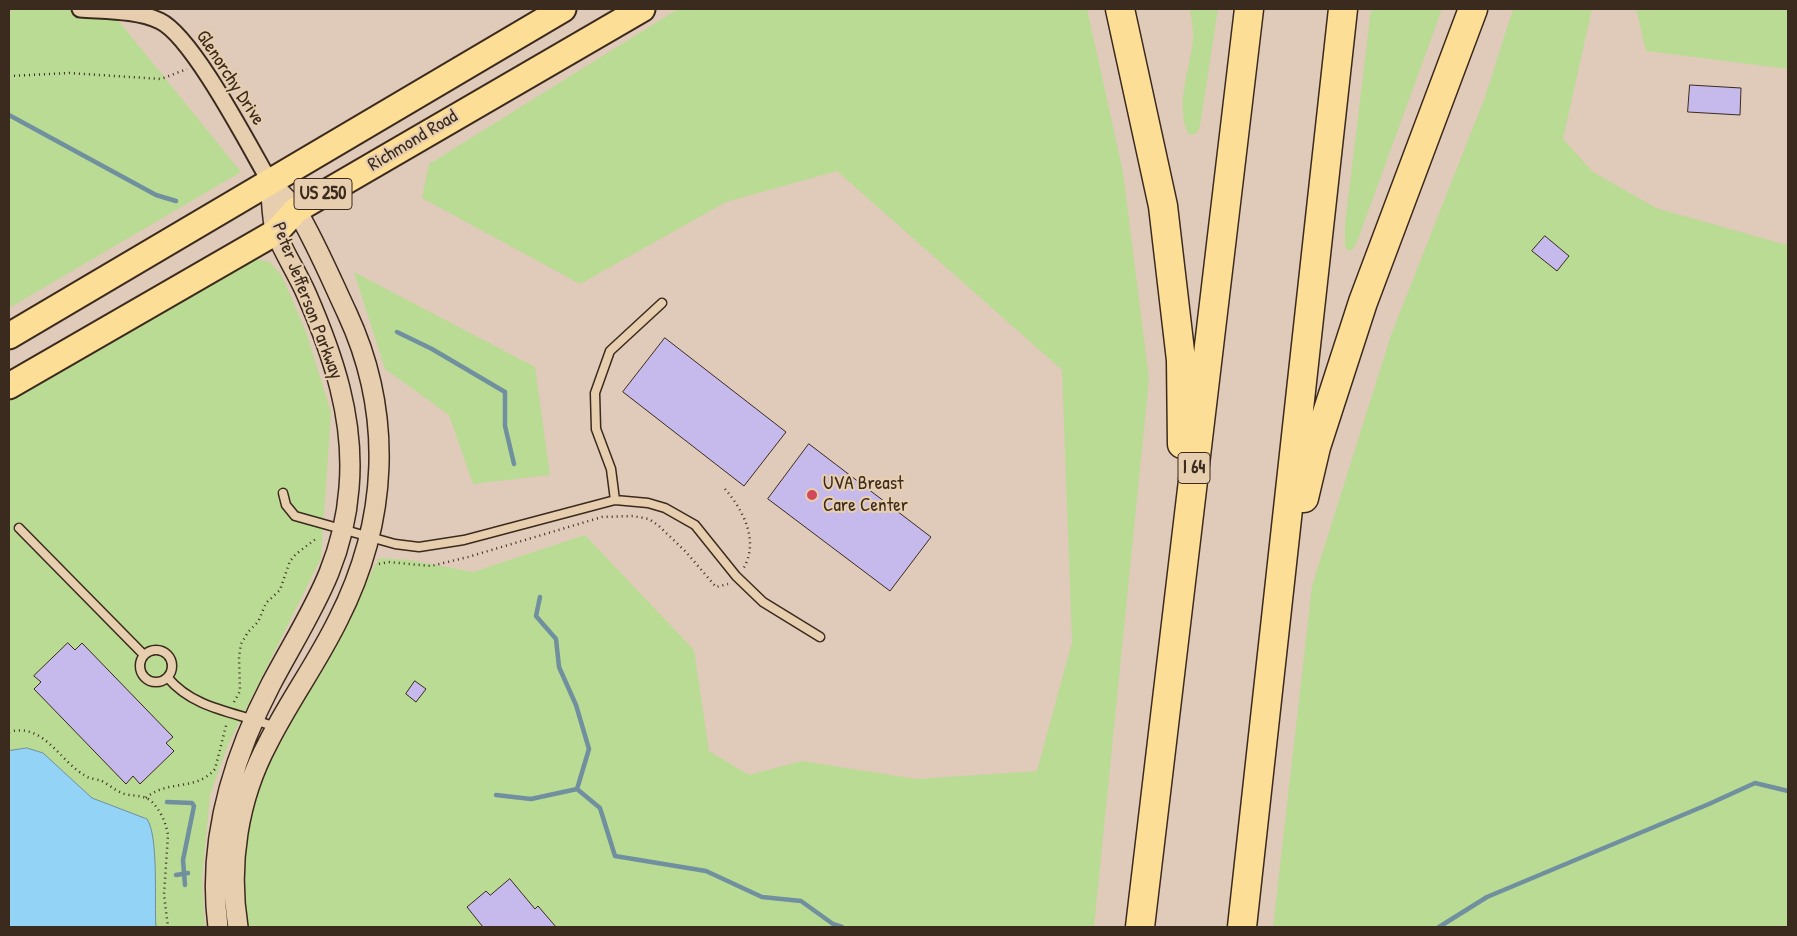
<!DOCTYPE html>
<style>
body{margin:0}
#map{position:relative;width:1797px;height:936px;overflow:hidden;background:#e0caba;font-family:"Patrick Hand",sans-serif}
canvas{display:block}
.frame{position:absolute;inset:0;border:10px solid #3b2a1e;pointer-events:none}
</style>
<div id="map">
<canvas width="1797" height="936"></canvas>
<div class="frame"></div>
</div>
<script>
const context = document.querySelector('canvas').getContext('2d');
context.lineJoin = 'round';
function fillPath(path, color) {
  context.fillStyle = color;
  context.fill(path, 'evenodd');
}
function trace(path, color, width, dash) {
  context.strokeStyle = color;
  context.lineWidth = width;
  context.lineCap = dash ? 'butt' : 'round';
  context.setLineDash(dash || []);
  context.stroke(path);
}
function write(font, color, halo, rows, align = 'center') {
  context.font = font + ' "Patrick Hand",sans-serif';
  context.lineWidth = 4.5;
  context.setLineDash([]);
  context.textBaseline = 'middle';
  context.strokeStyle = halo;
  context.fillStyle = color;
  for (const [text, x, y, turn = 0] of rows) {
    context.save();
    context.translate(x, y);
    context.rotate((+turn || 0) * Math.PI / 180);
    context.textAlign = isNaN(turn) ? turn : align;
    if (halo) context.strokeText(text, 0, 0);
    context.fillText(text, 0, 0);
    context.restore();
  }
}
fillPath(new Path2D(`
 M9,9h100l132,163 -232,136z
 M678,9h409l36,163 26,207 -55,548h-845l-7,-48 5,-55 14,-44 118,-222 31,2 63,12 112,-37 109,115 15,101 40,24 53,-14 114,18 121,-8 35,-129 -10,-272 -225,-199 -111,31 -146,82 -158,-86 7,-34z
 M1190,9h28l-18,117 -3,7 -8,2c-15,-28 1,-66 4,-95 1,-11 -2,-21 -3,-31z
 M1371,9h71l-85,233 -4,7 -4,2 -4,-4v-23z
 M1513,9h79l-29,130 30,33 63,36 127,36 5,-1v684h-515l39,-341 79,-251 94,-238z
 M1636,9h152v60l-142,-18z
 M249,258l21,4 12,14 24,56 25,80 -10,146 -93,187 -18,50 -8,84 3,48h-196v-531z
 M354,272l181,95 15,108 -77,9 -24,-69 -64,-46z`), '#badb94');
const water = new Path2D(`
 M27,748l16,5 49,45 55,21c12,18 7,83 9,108h-147v-176z`);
fillPath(water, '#93d3f5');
trace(water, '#708f9f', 1);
trace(new Path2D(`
 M9,115l147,80 20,6
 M397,332l35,17 73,43v34l9,38
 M540,597l-4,19 20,23 3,28 17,38 13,44 -12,40 23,19 15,48 91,15 56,26 39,4 32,23 9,3
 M496,795l35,4 46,-10
 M167,802l25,1 2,3 -11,54 2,25
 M176,875l12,-2
 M1439,927l48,-30 222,-93 46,-21 33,8`), '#708f9f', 4.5);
const building = new Path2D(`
 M1690,85l51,3 -1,27 -52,-3z
 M1545,236l24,20 -12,15 -25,-20z
 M665,338l121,94 -42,54 -121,-94z
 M809,444l122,93 -41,54 -122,-92z
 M68,643l7,7 7,-7 91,94 -7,6 8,8 -34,33 -7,-8 -7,8 -92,-95 7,-7 -7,-6z
 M415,681l11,8 -10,13 -10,-8z
 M510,879l25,30 3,-3 18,21h-73l-16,-20 19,-16 4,4z`);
fillPath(building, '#c6b9eb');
trace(building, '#3b2a1e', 1);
const service = new Path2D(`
 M283,493l3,12 9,11 100,28 24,3 45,-7 151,-40 33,3 17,5 30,17 41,51 27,26 57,35
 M615,500l-4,-31 -15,-40 -1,-36 15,-42 52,-48
 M19,528l125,127
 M140 666a16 16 0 1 1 32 0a16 16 0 1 1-32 0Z
 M168,678c27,32 69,34 107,49`);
const minor = new Path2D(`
 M80,9c25,2 57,1 80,12 33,16 89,125 110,161`);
const tertiary = new Path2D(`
 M218,927c-11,-85 14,-168 53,-243 36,-68 72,-116 78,-196 6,-69 -16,-133 -43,-195 -9,-20 -22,-40 -30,-60 -5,-15 -4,-36 -6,-51
 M238,927c-10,-62 0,-128 30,-184 21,-42 49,-80 70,-123 50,-98 56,-206 9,-307 -16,-34 -31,-70 -50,-102 -7,-10 -19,-20 -27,-29`);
const trunk = new Path2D(`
 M9,336l554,-327
 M9,386l267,-154 20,-22 346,-201`);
const motorway = new Path2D(`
 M1120,9l43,197 18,154 1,84
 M1304,498l12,-51 47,-145 110,-293
 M1140,927l109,-918
 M1242,927l101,-918`);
trace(service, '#3b2a1e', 11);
trace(minor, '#3b2a1e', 19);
trace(tertiary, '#3b2a1e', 22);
trace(trunk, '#3b2a1e', 29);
trace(motorway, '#3b2a1e', 31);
trace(new Path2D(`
 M9,76l60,-3 92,6 26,-10
 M725,489c18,21 35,52 18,80
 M379,564l9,-2 43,4 37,-9 134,-40 31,-1 16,3 10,7 27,26 30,35 12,-3
 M234,702l6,-11 -1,-34 2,-13 7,-12 10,-10 8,-19 14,-13 10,-29 6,-7 21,-16
 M9,732c34,-10 51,29 75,43 5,4 13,4 18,6 7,4 13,9 20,12 9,4 21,1 29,8 9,8 15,22 17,34l-4,60 4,32
 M146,798c21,-19 49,-6 69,-29l12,-47`), '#3b2a1e', 2.5, [1, 4]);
trace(service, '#e6ceae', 8);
trace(minor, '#e6ceae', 15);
trace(tertiary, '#e6ceae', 19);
trace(trunk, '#fdde96', 25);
trace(motorway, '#fdde96', 28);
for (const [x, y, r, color] of [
 [812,495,6,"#d1495b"]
]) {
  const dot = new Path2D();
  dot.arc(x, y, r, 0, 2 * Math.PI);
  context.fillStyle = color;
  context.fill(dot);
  trace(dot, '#e6ceae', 2);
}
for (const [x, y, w] of [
 [323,194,58],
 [1194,468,32]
]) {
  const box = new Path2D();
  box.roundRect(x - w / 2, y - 15.5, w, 31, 4);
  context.fillStyle = '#e6ceae';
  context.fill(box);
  trace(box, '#3b2a1e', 1);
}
write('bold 18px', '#3b2a1e', null, [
 ["US 250",323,194],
 ["I 64",1194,468]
]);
write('19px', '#3b2a1e', '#e6ceae', [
 ["Glenorchy Drive",230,78,57],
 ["Richmond Road",413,141,-31],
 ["Peter Jefferson Parkway",307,301,69]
]);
write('19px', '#3b2a1e', '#e6ceae', [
 ["UVA Breast",823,484],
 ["Care Center",823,506]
], 'left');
</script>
